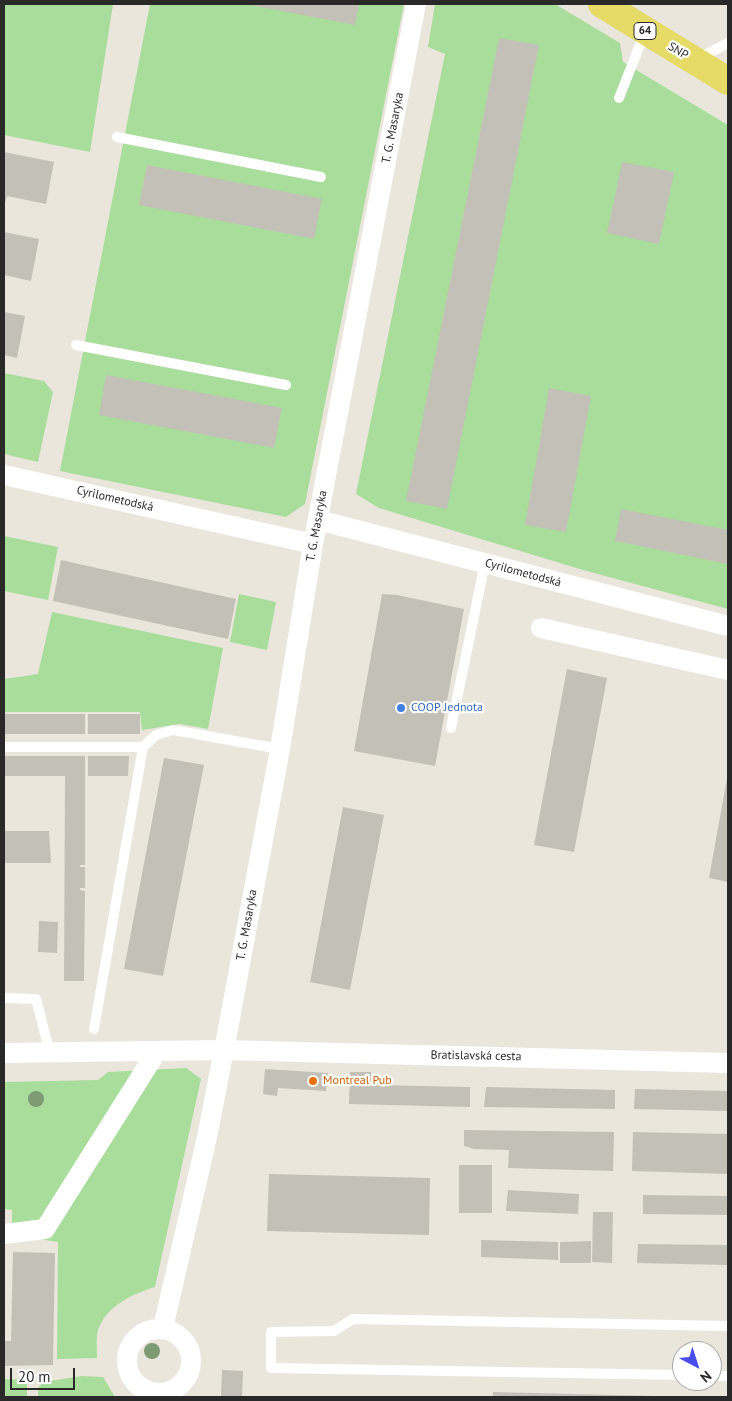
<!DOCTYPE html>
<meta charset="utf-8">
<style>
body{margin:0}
#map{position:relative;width:732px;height:1401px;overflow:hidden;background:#eae6dc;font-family:"PT Sans",sans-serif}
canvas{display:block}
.frame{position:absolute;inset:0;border:5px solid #292929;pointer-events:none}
.north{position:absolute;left:672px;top:1341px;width:50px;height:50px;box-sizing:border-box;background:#fff;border:1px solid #a9a9a9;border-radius:50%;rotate:140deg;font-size:14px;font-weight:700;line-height:20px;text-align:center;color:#292929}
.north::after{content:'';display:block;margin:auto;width:18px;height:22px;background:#484deb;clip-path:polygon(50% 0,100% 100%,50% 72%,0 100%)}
.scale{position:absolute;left:10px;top:1368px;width:65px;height:22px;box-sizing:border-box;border:2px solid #292929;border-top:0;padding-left:6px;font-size:15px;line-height:18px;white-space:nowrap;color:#292929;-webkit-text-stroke:4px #fff;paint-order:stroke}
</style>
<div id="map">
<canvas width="732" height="1401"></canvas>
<div class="frame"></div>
<div class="north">N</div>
<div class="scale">20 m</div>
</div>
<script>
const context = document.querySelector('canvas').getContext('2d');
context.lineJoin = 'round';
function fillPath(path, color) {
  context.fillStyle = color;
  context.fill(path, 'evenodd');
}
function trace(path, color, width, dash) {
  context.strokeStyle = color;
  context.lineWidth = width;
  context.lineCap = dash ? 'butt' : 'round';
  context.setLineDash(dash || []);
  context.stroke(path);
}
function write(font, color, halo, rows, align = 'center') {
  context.font = font + ' "PT Sans",sans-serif';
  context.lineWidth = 4.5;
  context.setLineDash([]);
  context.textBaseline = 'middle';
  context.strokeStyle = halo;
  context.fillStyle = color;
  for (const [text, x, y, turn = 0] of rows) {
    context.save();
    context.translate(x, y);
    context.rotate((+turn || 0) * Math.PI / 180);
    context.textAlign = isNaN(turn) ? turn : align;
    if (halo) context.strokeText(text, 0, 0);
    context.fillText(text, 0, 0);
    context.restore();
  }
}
fillPath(new Path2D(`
 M4,4h109l-23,148 -86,-17z
 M150,4h254l-99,500 -19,13 -226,-46z
 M435,4h120l65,39 3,19 105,63v484l-145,-39 -204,-62 -23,-14 89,-440 -17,-7z
 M4,373l40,8 9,11 -15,70 -34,-8z
 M4,536l54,11 -10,53 -44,-9z
 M239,594l37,8 -9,48 -37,-8z
 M52,612l171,36 -15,81 -28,-5 -38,6 -2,-18h-136v-33l34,-5z
 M186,1068l15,11 -46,208c-22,7 -48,18 -57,43 -2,8 -1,20 -1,28l-40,1 1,-117 -19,-3 -27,-12v-17l-8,-1v-127l94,-2 10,-8z
 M82,1376l21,1 12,20h-77v-9l5,-6z
 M4,1379l23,1v17h-23z`), '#a8dd9c');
fillPath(new Path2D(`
 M245,4h114l-4,21z
 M499,38l40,7 -92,464 -41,-8z
 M4,152l50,10 -8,42 -39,-8 -3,10z
 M622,162l52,10 -15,72 -52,-11z
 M147,165l175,34 -8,40 -175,-34z
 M4,232l35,7 -8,42 -27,-6z
 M4,312l21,4 -8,42 -13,-3z
 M106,375l176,33 -8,40 -175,-33z
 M549,388l42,8 -25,136 -41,-7z
 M621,509l107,21v34l-113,-23z
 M61,560l175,39 -8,40 -175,-38z
 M382,594l15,1 67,14 -29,157 -81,-15z
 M567,669l40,9 -33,174 -40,-7z
 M4,714h81v20h-81z
 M88,714h52v20h-52z
 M4,756h81v109h-5v2h5v21h-5v2l5,1 -1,90h-20l1,-205h-61z
 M88,756h41l-1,20h-40z
 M164,758l40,7 -41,211 -39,-7z
 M727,778h1v104l-19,-4z
 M343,807l41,8 -34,175 -40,-8z
 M4,831h45l2,32h-47z
 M39,921l19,1 -1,31 -19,-1z
 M265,1069l63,4 -2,18 -48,-3 -1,8 -14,-2z
 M350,1072h21v13l99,2v20l-121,-3z
 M486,1087l129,3v19l-131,-2z
 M635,1089l93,2v20l-94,-2z
 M464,1130l150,2 -1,39 -105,-3 1,-18 -35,-1 -10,-3z
 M633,1132l95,2v40l-96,-3z
 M459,1165h33v48h-33z
 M269,1174l161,4 -1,57 -162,-4z
 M508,1190l71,4 -1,20 -72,-3z
 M643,1195l85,1v19l-85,-1z
 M593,1212h20l-1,51 -20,-1z
 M481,1240l77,2v18l-77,-3z
 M591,1241v22h-31v-21z
 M638,1244l90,1v20l-91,-2z
 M13,1252l42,1 -2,112 -49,1v-25h7z
 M222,1370l21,1 -1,26h-21z
 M493,1392l163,4v1h-163z`), '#c3c0b7');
trace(new Path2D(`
 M697,56l10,-2 21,-11
 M619,98l26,-66
 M117,137l204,40
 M76,345l210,40
 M451,728l34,-165
 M4,747h139
 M4,998l32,1 14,54
 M94,1029l49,-282 13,-12 17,-5 107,19
 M682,1375l-411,-7v-36l63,-1 19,-12 375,7
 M712,1376h16`), '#fff', 10);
trace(new Path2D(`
 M4,475l309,69
 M318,520l410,106
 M541,628l187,42
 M4,1053l220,-3 504,13
 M4,1234l41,-5 112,-178
 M163,1328l44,-191 17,-87 56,-301 33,-205 103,-540
 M127 1361a32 32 0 1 1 64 0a32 32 0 1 1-64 0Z`), '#fff', 20);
trace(new Path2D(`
 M602,4l126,77`), '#e5db66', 28);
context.fillStyle = '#7d9c74';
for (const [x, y] of [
 [36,1099],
 [152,1351]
]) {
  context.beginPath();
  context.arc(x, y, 8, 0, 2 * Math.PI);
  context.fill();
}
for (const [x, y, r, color] of [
 [401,708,5,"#3f7fe0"],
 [313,1081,5,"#e8710a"]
]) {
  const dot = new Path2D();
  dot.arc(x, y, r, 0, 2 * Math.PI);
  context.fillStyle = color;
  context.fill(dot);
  trace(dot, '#fff', 2);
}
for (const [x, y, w] of [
 [645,31,22]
]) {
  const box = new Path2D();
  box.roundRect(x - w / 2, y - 8.5, w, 17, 4);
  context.fillStyle = '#fff';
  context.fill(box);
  trace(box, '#292929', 1);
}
write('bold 11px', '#292929', null, [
 ["64",645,31]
]);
write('12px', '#292929', '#fff', [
 ["SNP",678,51,31],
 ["T. G. Masaryka",393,128,-79],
 ["Cyrilometodská",115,499,13],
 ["T. G. Masaryka",317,526,-80],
 ["Cyrilometodská",523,573,15],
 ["T. G. Masaryka",247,925,-80],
 ["Bratislavská cesta",476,1056,1]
]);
write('12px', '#366cbe', '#fff', [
 ["COOP Jednota",411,708]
], 'left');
write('12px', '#c56008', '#fff', [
 ["Montreal Pub",323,1081]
], 'left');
</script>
